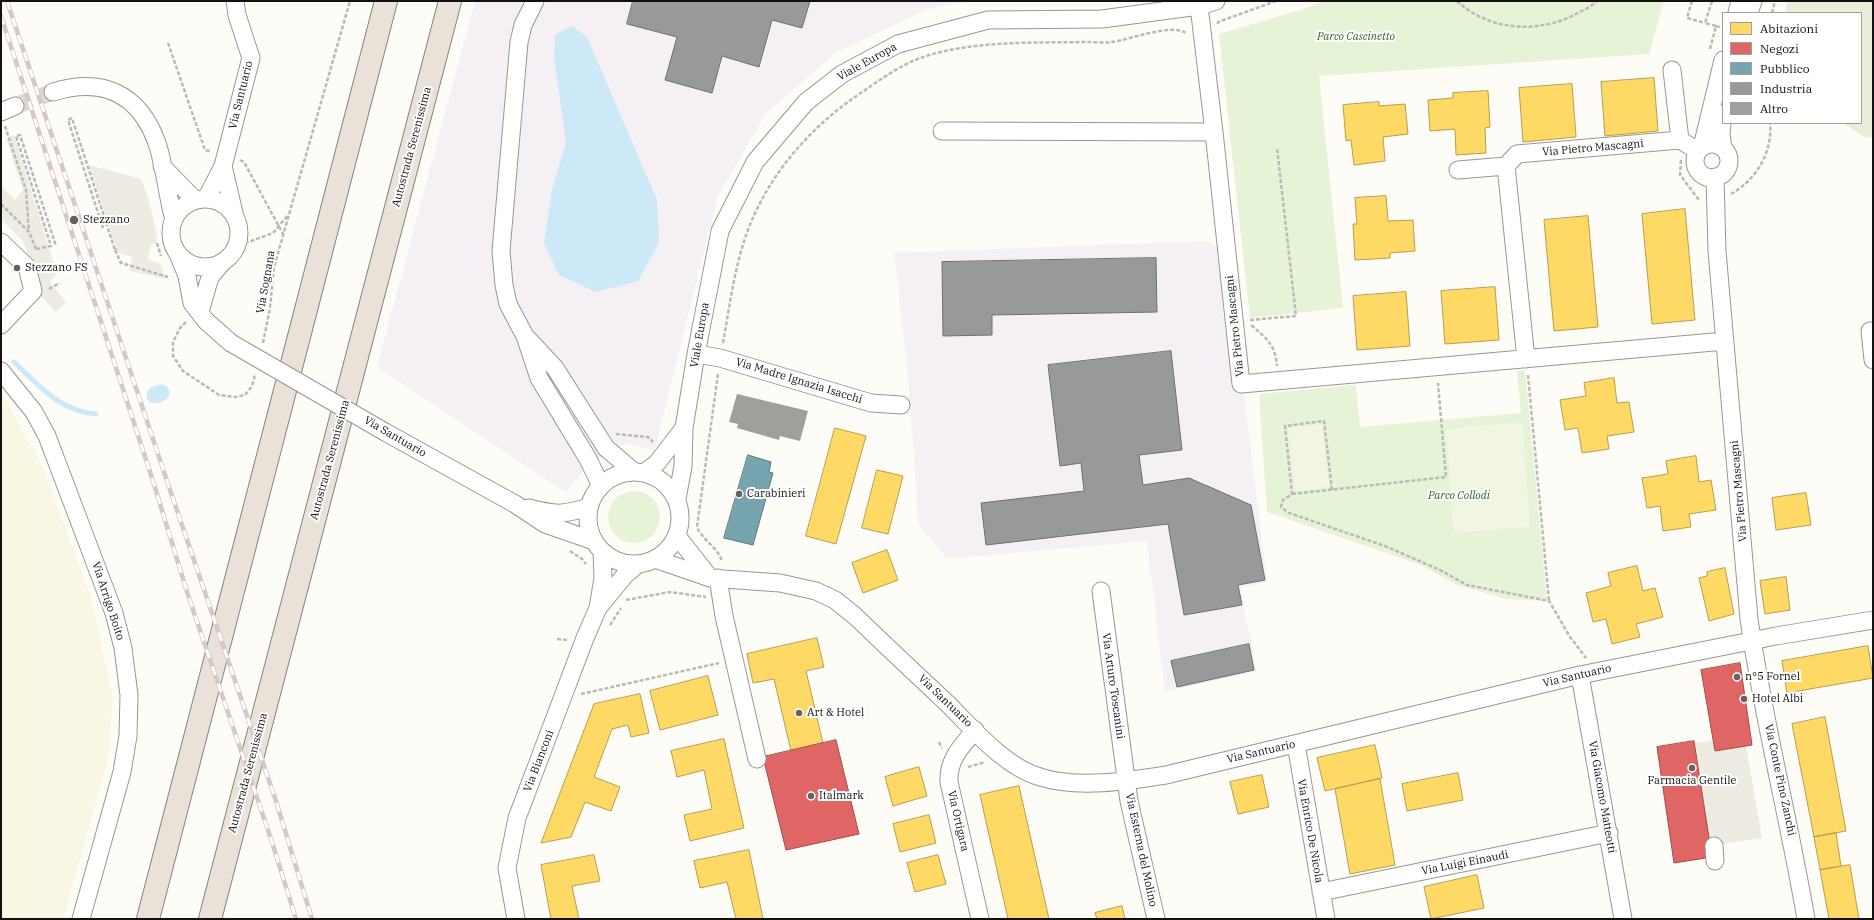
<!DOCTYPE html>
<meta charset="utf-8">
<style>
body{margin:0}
#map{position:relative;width:1874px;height:920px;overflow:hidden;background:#fdfcf7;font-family:"IBM Plex Serif",serif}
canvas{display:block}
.frame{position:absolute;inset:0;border:2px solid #111;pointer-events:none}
.legend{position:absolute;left:1722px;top:12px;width:140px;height:112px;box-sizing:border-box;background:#fff;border:1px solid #a0a0a0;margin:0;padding:5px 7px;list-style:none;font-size:12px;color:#111}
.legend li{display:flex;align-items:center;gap:8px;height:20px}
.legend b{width:20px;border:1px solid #a0a0a0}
</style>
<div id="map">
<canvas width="1874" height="920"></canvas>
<div class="frame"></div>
<ul class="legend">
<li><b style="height:11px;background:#ffd966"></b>Abitazioni</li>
<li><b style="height:11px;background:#e06666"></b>Negozi</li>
<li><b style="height:11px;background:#76a5af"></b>Pubblico</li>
<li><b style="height:11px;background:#999"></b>Industria</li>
<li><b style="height:11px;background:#a19f9c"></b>Altro</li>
</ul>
</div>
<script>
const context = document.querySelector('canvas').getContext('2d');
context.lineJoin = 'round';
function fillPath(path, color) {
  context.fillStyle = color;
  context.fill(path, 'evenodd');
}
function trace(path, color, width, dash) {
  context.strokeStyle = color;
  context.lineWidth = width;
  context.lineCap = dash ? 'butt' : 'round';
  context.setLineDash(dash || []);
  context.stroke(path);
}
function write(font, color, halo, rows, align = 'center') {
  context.font = font + ' "IBM Plex Serif",serif';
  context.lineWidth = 4;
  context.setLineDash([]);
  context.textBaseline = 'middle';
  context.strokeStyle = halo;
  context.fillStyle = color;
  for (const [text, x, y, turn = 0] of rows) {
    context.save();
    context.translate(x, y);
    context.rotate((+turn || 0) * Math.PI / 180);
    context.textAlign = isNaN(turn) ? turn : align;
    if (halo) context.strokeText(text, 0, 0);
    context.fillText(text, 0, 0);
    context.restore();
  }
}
fillPath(new Path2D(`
 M475,1h492l-41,9 -91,43 -70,62 -48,83 -62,252 -29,-6 -37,20 -23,28 -189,-125z
 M1206,241l21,13 40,328 -27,6 17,83 -92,21 -18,-151 -200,18 -28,-34 -12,-159 -13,-113z`), '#f5f0f3');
fillPath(new Path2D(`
 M1,392l42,75 49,133 20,94 -2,58 -47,167h-62z`), '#f9f7e4');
fillPath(new Path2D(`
 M1323,1h341l-15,53 -330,22 24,232 -93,10 -31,-284 91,-27z
 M1525,370l22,231 -40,-2 -50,-14 -36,-20 -154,-53 -8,-118 97,-9 4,42 161,-14 -4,-42z
 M608 517a26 26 0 1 1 52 0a26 26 0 1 1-52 0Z`), '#e7f3d7');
fillPath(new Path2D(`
 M1787,1h86v137l-8,-1 -22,-14h18v-110h-76z`), '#e9eedb');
fillPath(new Path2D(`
 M1522,422l8,105 -76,6 -8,-104z
 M1322,424l7,63 -34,4 -7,-63z`), '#f0f6e1');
fillPath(new Path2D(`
 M14,135l43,139 -7,8 16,20 -10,11 -15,-17 -18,-55 -22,-22v-33l14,14 8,-10 -17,-52z
 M89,165l52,14 7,18 9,39v7l-6,1 -3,16 12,3 6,16 -37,-8 3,-14 -14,-4z
 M1713,740l3,11 30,-5 16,92 -52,8 -15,-103z`), '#edebe2');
fillPath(new Path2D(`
 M572,26l15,11 70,163 2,43 -21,38 -42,11 -37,-17 -15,-32 8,-53 14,-47 -12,-87 1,-21z`), '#cde8f7');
const homes = new Path2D(`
 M1654,78l4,53 -53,5 -4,-54z
 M1572,84l4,53 -53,5 -4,-54z
 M1488,91l2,36 -5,1 1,25 -30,2 -1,-26 -25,2 -2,-31 25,-2v-5z
 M1379,102v4l26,-2 3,30 -25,3 2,24 -31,4 -3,-25 -5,1 -3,-36z
 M1386,196l2,25 25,-1 2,31 -25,2v5l-35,2 -2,-36h4l-2,-26z
 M1685,209l10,111 -43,4 -10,-110z
 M1588,216l10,111 -44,4 -10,-111z
 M1495,287l4,53 -54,4 -4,-53z
 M1406,292l4,54 -53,4 -4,-54z
 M1614,378l3,25 12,-1 5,30 -27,4 2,13 -27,4 -4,-25 -13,2 -5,-30 26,-4 -2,-13z
 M835,428l31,8 -30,108 -30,-8z
 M1696,456l3,26 12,-2 5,30 -27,4 2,13 -28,4 -3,-25 -13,2 -5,-30 26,-4 -2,-13z
 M877,470l26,6 -15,58 -26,-6z
 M1806,493l5,32 -35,5 -4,-32z
 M887,550l11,30 -35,13 -11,-30z
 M1637,566l6,25 12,-3 8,29 -27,7 4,13 -28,7 -6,-25 -13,3 -7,-29 25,-7 -3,-13z
 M1725,568l9,46 -25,7 -10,-43 8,-2v-4z
 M1786,577l4,33 -25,4 -5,-33z
 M817,638l7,29 -18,4 17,72 -32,8 -17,-72 -21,4 -6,-29z
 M1868,646l5,32 -86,15 -5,-32z
 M708,676l10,39 -58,15 -10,-39z
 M640,694l9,39 -18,4 -3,-12 -16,4 -18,48 26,10 -9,24 -26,-9 -14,35 -30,6 53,-139z
 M1825,717l21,114 -32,6 -22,-113z
 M724,739l20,89 -54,13 -6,-26 28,-6 -8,-39 -27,7 -6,-26z
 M1375,745l7,33 -57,13 -8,-33z
 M919,767l8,29 -34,10 -8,-29z
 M1458,773l5,27 -56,11 -5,-27z
 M1262,775l7,32 -31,7 -8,-32z
 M1380,779l15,86 -45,9 -15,-85z
 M1019,786l30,133h-41l-28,-124z
 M929,815l7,28 -36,9 -7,-28z
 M1836,833l5,33 -21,4 -6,-33z
 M749,850l14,69h-27l-9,-37 -27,6 -6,-27z
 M594,855l6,26 -28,5 7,33h-28l-10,-54z
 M938,855l8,29 -31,8 -8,-29z
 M1850,865l9,54h-30l-9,-49z
 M1477,875l7,33 -53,11 -7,-32z
 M1122,906l3,13h-28l-2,-6z`);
fillPath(homes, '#ffd966');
trace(homes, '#b89d4c', 1);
const shops = new Path2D(`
 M1740,663l12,82 -37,6 -14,-81z
 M836,740l23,94 -73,16 -23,-93z
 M1694,741l18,116 -38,6 -17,-116z`);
fillPath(shops, '#e06666');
trace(shops, '#a24c4c', 1);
const public = new Path2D(`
 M748,455l23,7 -2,10 4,1 -20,72 -29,-7z`);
fillPath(public, '#76a5af');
trace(public, '#587980', 1);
const industry = new Path2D(`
 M633,1h177l-8,27 -30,-8 -13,47 -37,-11 -10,37 -47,-13 12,-43 -50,-13z
 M1156,258l1,54 -165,3v20l-49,1 -1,-74z
 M1171,351l11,99 -43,5 4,30 46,-7 62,27 14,75 -27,5 4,20 -58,10 -16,-91 -182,21 -5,-42 103,-12 -3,-28 -21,3 -12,-101z
 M1249,644l5,26 -77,17 -6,-26z`);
fillPath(industry, '#999');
trace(industry, '#707070', 1);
trace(new Path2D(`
 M14,362c26,24 45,49 82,52`), '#cde8f7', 5);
trace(new Path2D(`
 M155,395l6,-2`), '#cde8f7', 17);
fillPath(new Path2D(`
 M737,394l71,17 -8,30 -20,-5 -1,4 -42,-12 1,-4 -9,-2z`), '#a19f9c');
trace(new Path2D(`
 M15,106l38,-14`), '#dad9d4', 17, [17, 8]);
const minor = new Path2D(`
 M535,1l-12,24 -4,17 -18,209 3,34 4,19 17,32 14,42 49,81 13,27
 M1199,6l15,126 27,252 484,-43
 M1737,13l3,-12
 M1749,13l4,-12
 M1672,70l8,70
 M53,92c49,-15 86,1 104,51 8,24 10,52 17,77
 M1,112l14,-6
 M942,131l272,1
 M1695 161a17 17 0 1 1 34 0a17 17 0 1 1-34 0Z
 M1702,147l21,-87
 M1723,148l-2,-14 2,-20
 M162,166l33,34
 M223,166l11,47
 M1458,170l48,-4
 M1715,177l2,74 32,368c14,100 40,200 57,300
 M171 233a34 34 0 1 1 68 0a34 34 0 1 1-68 0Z
 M206,199l17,-33 28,-108 -14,-43 -2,-14
 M1,242l26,25 6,24 -32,34
 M178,254l9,22 5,27 14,18 25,22
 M200,312l10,-35 11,-13
 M1870,331l3,29
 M528,339l27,29 51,80 27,23
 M696,354l24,4 151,45 30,2
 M1526,359l-20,-193 11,-12 163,-14 18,11
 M1,371l33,41 13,24 67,177 9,35 6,47 -1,41 -6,36 -41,147
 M385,432l130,72 30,20 49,17
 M588 518a46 46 0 1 1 92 0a46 46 0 1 1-92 0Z
 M645,472l12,-9 27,-35
 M677,499l6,-33 1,-38 12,-74 24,-123 35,-69 51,-60 36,-28 56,-30 90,-24 114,-1 97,-13 17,-5
 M529,508c27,7 33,7 60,-1
 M677,536l33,42
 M655,559l55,19 70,5 36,8 19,9 20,16c31,30 62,59 93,88 25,25 57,63 92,73 38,12 88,4 126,-2l414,-100 196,-39 97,-16
 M718,578l6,38 33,143
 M1101,591l28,210 27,118
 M598,608l5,-30 -1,-26
 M1580,675l43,244
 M975,730c-14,17 -27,29 -26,52l31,137
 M1296,744l30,175
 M1714,846l1,15
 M1321,892l288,-59
 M516,919l-9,-51 10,-50 68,-180 13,-30 27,-33 13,-11`);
const highway = new Path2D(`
 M148,919l238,-918
 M210,919l240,-918`);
trace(minor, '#979795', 19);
trace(highway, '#858482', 24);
trace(new Path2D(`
 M1457,1c32,30 81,33 119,13 7,-4 15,-7 21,-13
 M1692,1l-5,17 18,5
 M1772,13l3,-12
 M1218,24v-2l58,-21
 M1716,26l7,2
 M168,43l37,107 5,1
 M1710,49l6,-23 -11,-3 7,-22
 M5,126l21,64 3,42
 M240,160l4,2 39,72
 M1681,160l-1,15 19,25
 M1731,194c25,-14 42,-42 39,-71
 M1,204l28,28 7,17
 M103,228l-35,-108 4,-2 43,132 2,-1
 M157,243l4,13
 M36,249l15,-3 -35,-110 4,-1 36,111
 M115,250l6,13 47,14
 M235,250l8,-6 30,-11 15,-18
 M49,289l11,-6
 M1250,320l46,-4 -19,-168
 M186,322l-6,6 -7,14v14l10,15 36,24 16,2 10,-2 7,-9 3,-11
 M1251,325c16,14 24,19 26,41
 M263,343l7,-35 4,-41 76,-266
 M723,343c5,-28 9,-57 16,-84 16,-67 61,-124 116,-162 19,-13 39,-28 60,-37 51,-20 117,-17 171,-18 8,0 17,1 25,0 19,-2 59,-19 75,-9
 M718,374l-21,153c6,14 22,21 25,35
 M1528,375l21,226
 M616,434l32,3 5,5
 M1332,490l-8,-69 -39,5 7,68 -9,6 -2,7 8,6 96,33 55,24 27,15 82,16 21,36 16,21
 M1292,494l154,-17 -8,-94
 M570,551l12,8 4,5
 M626,600l44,-8 36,5
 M610,625l11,-17
 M557,639l10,1
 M581,694l138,-31
 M939,742l3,6
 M968,767l17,-5`), '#b9b9b8', 2.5, [4, 2]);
trace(minor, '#fffffe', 17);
trace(highway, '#eae1d8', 22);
const rail = new Path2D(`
 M7,1l158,474 111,326 36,118
 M1,16l151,462 36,117 83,244 25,80`);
trace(rail, '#d9c6c7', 4.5);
trace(rail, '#fff', 3, [9]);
const minorBridge = new Path2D(`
 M231,343l154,89`);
trace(minorBridge, '#979795', 19, []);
trace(minorBridge, '#fffffe', 17);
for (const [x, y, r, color] of [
 [74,220,5,"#646362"],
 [17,268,4,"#646362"],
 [739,494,4,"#646362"],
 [1737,677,4,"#646362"],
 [1744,699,4,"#646362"],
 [799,713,4,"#646362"],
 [1692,768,4,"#646362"],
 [811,796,4,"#646362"]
]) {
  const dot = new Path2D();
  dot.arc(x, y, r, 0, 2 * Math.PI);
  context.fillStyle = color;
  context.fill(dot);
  trace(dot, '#fff', 1.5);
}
write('italic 11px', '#2f6b1f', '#fff', [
 ["Parco Cascinetto",1356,37],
 ["Parco Collodi",1459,496]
]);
write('11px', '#111', '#fff', [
 ["Viale Europa",867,62,-29],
 ["Via Santuario",241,95,-76],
 ["Autostrada Serenissima",412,147,-75],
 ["Via Pietro Mascagni",1593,148,-5],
 ["Via Sognana",266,282,-80],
 ["Via Pietro Mascagni",1235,326,-96],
 ["Viale Europa",700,335,-80],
 ["Via Madre Ignazia Isacchi",799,381,17],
 ["Via Santuario",395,437,30],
 ["Autostrada Serenissima",330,460,-75],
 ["Via Pietro Mascagni",1739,491,-95],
 ["Via Arrigo Boito",108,601,72],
 ["Via Santuario",1577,676,-13],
 ["Via Arturo Toscanini",1113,686,82],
 ["Via Santuario",945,701,44],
 ["Via Santuario",1261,752,-13],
 ["Via Bianconi",539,761,-69],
 ["Autostrada Serenissima",248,773,-75],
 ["Via Conte Pino Zanchi",1780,780,78],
 ["Via Giacomo Matteotti",1602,797,80],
 ["Via Ortigara",958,821,77],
 ["Via Enrico De Nicola",1310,831,80],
 ["Via Esterna del Molino",1141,850,78],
 ["Via Luigi Einaudi",1465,863,-11]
]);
write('11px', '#111', '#fff', [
 ["Stezzano",83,220],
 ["Stezzano FS",25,268],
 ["Carabinieri",747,494],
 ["n°5 Fornel",1745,677],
 ["Hotel Albi",1752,699],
 ["Art & Hotel",807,713],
 ["Farmacia Gentile",1692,781,"center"],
 ["Italmark",819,796]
], 'left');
</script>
